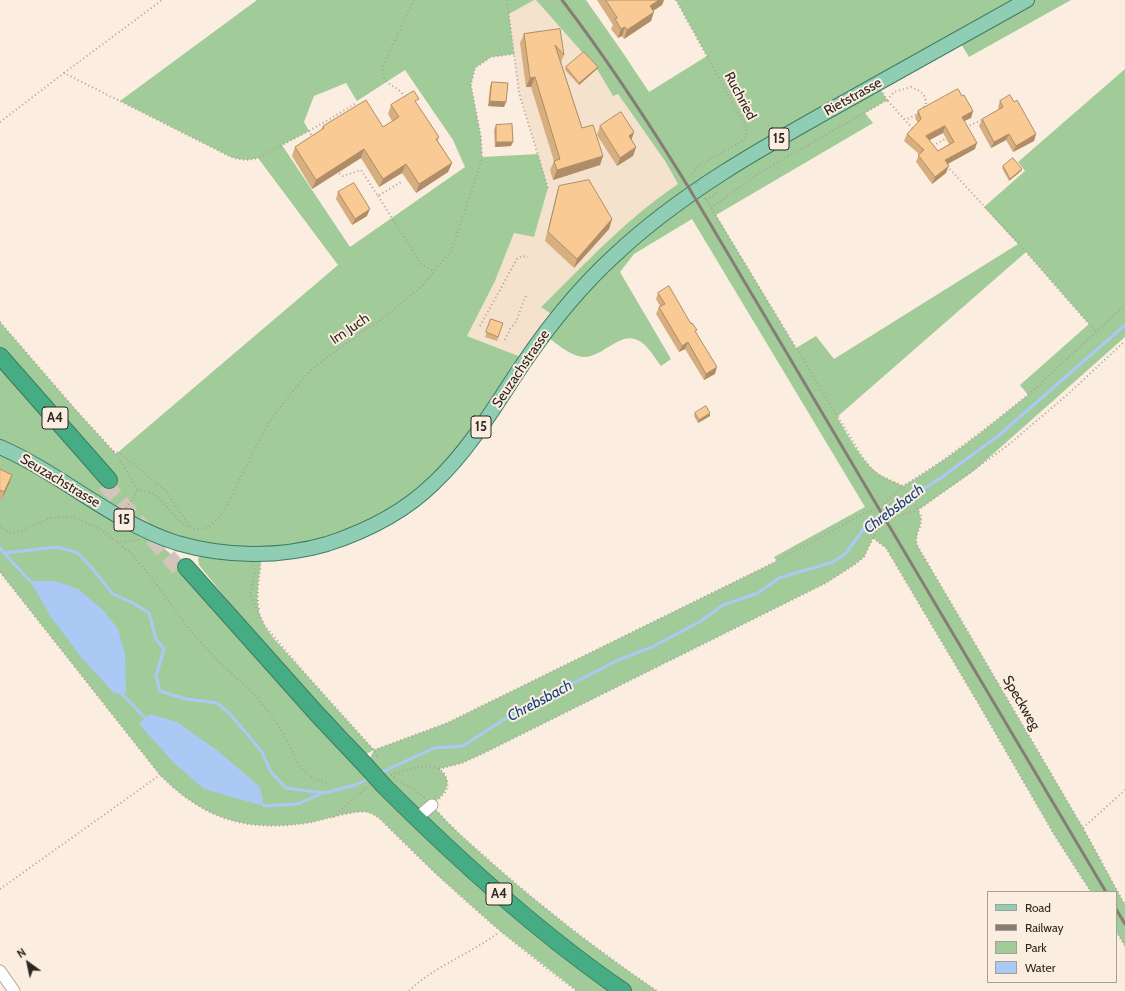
<!DOCTYPE html>
<style>
body{margin:0}
#map{position:relative;width:1125px;height:991px;overflow:hidden;background:#fbeddf;font-family:Cabin,sans-serif}
canvas{display:block}
.legend{position:absolute;left:987px;top:891px;width:130px;height:92px;box-sizing:border-box;background:#fbeddf;border:1px solid #a89e93;margin:0;padding:5px 7px;list-style:none;font-size:12px;color:#2c2722}
.legend li{display:flex;align-items:center;gap:8px;height:20px}
.legend b{width:20px;border:1px solid #a89e93}
.north{position:absolute;left:8px;top:943px;width:40px;height:40px;-webkit-text-stroke:3px #fbeddf;paint-order:stroke;rotate:327deg;font-size:11px;font-weight:700;line-height:16px;text-align:center;color:#2c2722}
.north::after{content:'';display:block;margin:auto;width:14px;height:18px;background:#2c2722;clip-path:polygon(50% 0,100% 100%,50% 72%,0 100%)}
</style>
<div id="map">
<canvas width="1125" height="991"></canvas>
<ul class="legend">
<li><b style="height:5px;background:#8fcdb5"></b>Road</li>
<li><b style="height:5px;background:#867d74"></b>Railway</li>
<li><b style="height:11px;background:#a2cb9a"></b>Park</li>
<li><b style="height:11px;background:#aac9f5"></b>Water</li>
</ul>
<div class="north">N</div>
</div>
<script>
const context = document.querySelector('canvas').getContext('2d');
context.lineJoin = 'round';
function fillPath(path, color) {
  context.fillStyle = color;
  context.fill(path, 'evenodd');
}
function trace(path, color, width, dash) {
  context.strokeStyle = color;
  context.lineWidth = width;
  context.lineCap = dash ? 'butt' : 'round';
  context.setLineDash(dash || []);
  context.stroke(path);
}
function write(font, color, halo, rows, align = 'center') {
  context.font = font + ' Cabin,sans-serif';
  context.lineWidth = 4;
  context.setLineDash([]);
  context.textBaseline = 'middle';
  context.strokeStyle = halo;
  context.fillStyle = color;
  for (const [text, x, y, turn = 0] of rows) {
    context.save();
    context.translate(x, y);
    context.rotate((+turn || 0) * Math.PI / 180);
    context.textAlign = isNaN(turn) ? turn : align;
    if (halo) context.strokeText(text, 0, 0);
    context.fillText(text, 0, 0);
    context.restore();
  }
}
fillPath(new Path2D(`
 M534,0h2l61,69 16,26 4,-2 48,68 13,23 -21,14 -40,35 -76,73 16,12 -31,41 -59,-23 28,-55 19,-48 20,4 14,-49 -29,-95 -10,-79z`), '#f4e2cd');
fillPath(new Path2D(`
 M257,0h277l-25,14 5,40 -23,3 -16,11 -4,17 10,52 1,20 56,-3 10,34 -14,49 -20,-4 -19,48 -28,55 59,23 -74,107 -86,64 -104,24c-2,19 -7,39 -3,58 5,19 23,35 35,49 26,30 53,59 80,89l73,-27 330,-162 -3,-4 91,-50 -173,-288 -58,35 -14,18 51,87 -10,7c-9,-12 -19,-32 -37,-27 -8,3 -16,8 -22,12 -6,3 -12,6 -18,6 -15,-1 -29,-15 -40,-23l13,-16 -16,-11c44,-43 86,-89 137,-123l-13,-23 -47,-67 -5,2 -16,-27 -61,-69h50l35,50 28,42 58,-36 -31,-56h395l-102,57 -11,-18 -81,45 10,16 -22,13 8,10 -157,92 80,133 20,-12 18,23 184,-115 -34,-37 41,-36 -7,-9 107,-93v268l-150,133 -57,40c8,15 -4,21 -1,35l166,283 42,77v41l-9,-15v-39h-25l-36,-56 -77,-133 -92,-155 -13,-10 -9,19 -10,8 -28,18 -346,172 -18,8 -23,6c17,14 5,25 -7,36 18,22 40,40 61,59 52,46 107,88 164,127h-80l-77,-60 -64,-57 -56,-55c-4,-3 -8,-6 -13,-7 -12,-2 -41,7 -54,10 -64,11 -107,-1 -153,-47l-160,-203v-250l75,87 41,45 222,-189 -80,-107c-10,3 -17,2 -27,-1l-111,-56zM405,70l48,70 12,27 -115,80 -68,-102 27,-14 -5,-9 10,-26 32,-13 11,18zM1026,252l63,72 -69,61 8,10c-40,32 -80,65 -125,91 -10,-5 -20,-8 -28,-15 -14,-11 -28,-38 -38,-54zM141,529l63,21 -6,9 1,6 75,93 23,26 53,51 14,20 10,-5 -8,16 -180,-199z`), '#a2cb9a');
fillPath(new Path2D(`
 M30,581h25l23,8 26,22 14,18 7,25 1,38 -4,2 -8,-1 -33,-36 -30,-40z
 M150,714l27,8 41,29 42,36 4,19 -60,-17 -30,-26 -35,-39z`), '#aac9f5');
trace(new Path2D(`
 M0,548l4,5 53,-6 21,6 13,14 22,27 18,8 18,11 7,26 8,10 -8,27 4,15 26,8 31,4 12,10 24,28 9,11 9,20 15,16 38,5 31,-8 15,-7
 M4,553l26,28
 M122,694l23,24
 M380,773l54,-25 29,-2 40,-26 48,-25 67,-35 34,-13 49,-26 22,-16 35,-12 21,-15 54,-16 13,-9 17,-23 14,-11 65,-42 56,-41 127,-111
 M264,806l34,-2 24,-11`), '#aac9f5', 3);
trace(new Path2D(`
 M105,484l76,87`), '#d2c5b9', 16, [16, 8]);
const minor = new Path2D(`
 M417,818l15,-13
 M0,971l14,20`);
const major = new Path2D(`
 M0,447c62,27 112,75 177,96 48,14 102,15 150,1 40,-13 78,-32 108,-62 37,-35 62,-80 90,-121 26,-38 56,-75 90,-106 66,-62 145,-106 224,-150 63,-35 125,-70 188,-105`);
const highway = new Path2D(`
 M0,356l109,124
 M186,567l131,147 49,52
 M384,786c74,74 152,145 239,205`);
trace(minor, '#b3a799', 13);
trace(major, '#3c7d62', 16);
trace(highway, '#3c7d62', 18);
trace(new Path2D(`
 M507,0l12,93 29,95
 M676,0l71,129 -2,9 -4,4 -45,25 -3,6 1,4
 M64,73l98,-73
 M883,93l4,7 7,-8 17,-5c9,4 15,6 15,18l-9,9 -11,6
 M405,97c-9,-14 -24,-10 -22,-31l31,-66
 M0,122l64,-49 167,84c10,3 17,4 27,1l51,-27 4,7
 M966,127l18,-8
 M309,131l46,-27
 M933,146l15,-9
 M947,166l72,78 77,88
 M336,171l7,5 18,-6 17,26 23,-14
 M378,196l43,68 13,8
 M705,198l158,260 10,12 6,5 24,11 18,29v10l-5,11 1,9 166,283 42,77
 M706,200l10,-6 -2,-1
 M711,208l51,-37 125,-71 27,30
 M0,322l75,87 41,45 22,36
 M480,326l37,-67 5,-3 6,1
 M505,340l5,-11 6,-7 8,-22 3,-6
 M113,451l8,3 44,36 26,38
 M126,508l12,-18 14,3 7,5 20,23 7,5 9,3h7l8,-3 13,-12 29,-60 18,-33 18,-24 22,-26 24,-19 52,-36 35,-29 30,-36 26,-76 5,-18 -1,-20 -10,-52 4,-17 16,-11 23,-3
 M0,526l9,7 13,-2 28,-13 17,-1 9,1 26,12 29,23 26,32 34,47 24,26 41,38 19,25 14,23 10,22 14,12 14,5
 M873,538l13,10 92,155 77,133 36,56
 M117,542l21,-2
 M253,565l2,6 -5,23 15,32 38,45 71,79 4,8
 M0,572l160,203c46,46 89,58 153,47 13,-3 42,-12 54,-10 5,1 9,4 13,7 62,62 126,121 197,172
 M259,609c-3,-15 0,-29 2,-44
 M374,750l73,-27 330,-162 89,-49 9,-2 9,-6 19,-18 36,-23 46,-34 43,-34 97,-90
 M439,769l23,-6 18,-8 346,-172 28,-18 10,-8 13,-27 7,-7 6,-4 28,-9 89,-64 60,-51 58,-54
 M391,775c15,-5 50,-19 56,5 2,9 -2,13 -8,19
 M400,782l14,7 11,9
 M439,813c15,18 35,33 53,50 52,46 107,88 165,128
 M333,817l34,-30
 M1083,828l42,-38
 M0,889l160,-114
 M1116,931l9,15
 M409,991c25,-25 62,-37 90,-59`), '#aca197', 2, [1, 3]);
trace(minor, '#fff', 11);
trace(major, '#8fcdb5', 14);
trace(highway, '#45ac84', 16);
trace(new Path2D(`
 M562,0c46,60 87,123 127,188l417,704
 M1116,909l9,15`), '#867d74', 3);
const highwayBridge = new Path2D(`
 M366,766l18,20`);
trace(highwayBridge, '#3c7d62', 18, []);
trace(new Path2D(`
 M696,183l8,13
 M394,777l5,5`), '#aca197', 2, [1, 3]);
trace(highwayBridge, '#45ac84', 16);
fillPath(new Path2D(`
 M597,0h67l-2,5 -9,6 -2,10 -27,18 -2,-3 -4,2 -7,-9 2,-4z
 M560,29l4,26 -3,7 21,66 21,28 -3,9 -47,15 -3,-10 4,-9 -23,-74h-5l-6,-44 4,-9z
 M566,67h32l-1,2 -18,16 -14,-15z
 M492,82l14,20 -2,5 -16,-1 2,-20z
 M1000,101l14,1 22,32 -2,7 -21,11 -7,-12 -15,8 -12,-22 3,-7 17,-9 -1,-3z
 M417,104l22,33 -1,4 14,22 -4,9 -32,21 -14,-20 -23,14 -18,-29 -49,31 -20,-33 3,-9 26,-17 2,-4 60,1 9,-6 -4,-7 3,-9z
 M918,111h55l-2,7 -7,3 11,28 -27,15 -2,9 -14,11 -16,-22 3,-8 -15,-13 3,-7 11,-11 -3,-5zM943,133l6,11 -11,7 -9,-11z
 M496,125l15,21 -16,1 -1,-17z
 M600,126l34,6 -3,8 5,7 -3,9 -16,10 -20,-31z
 M1003,166l19,3 -1,2 -12,10 -7,-13z
 M559,186l53,33 -3,10 -35,39 -29,-27 11,-45z
 M338,192l29,24 -15,9 -16,-26z
 M658,293l38,39 19,42 -11,6 -19,-31 -6,3 -23,-38 3,-7 1,-1 -4,-7z
 M491,319l12,4 -6,18 -12,-4z
 M695,413l15,3 -12,7 -4,-7z
 M0,469l12,6 -2,7 -8,17 -2,-1z`), '#d6ae7f');
fillPath(new Path2D(`
 M659,0h5l-2,5 -15,10 3,-9z
 M654,12l-3,9 -27,18 3,-9z
 M625,27l-3,9 -4,2 3,-9z
 M598,67l-1,2 -18,16v-2z
 M535,77l-4,10h-5l4,-9z
 M490,101l16,1 -2,5 -16,-1z
 M973,111l-2,7 -11,5 2,-6z
 M945,126l-2,7 -19,10 2,-7z
 M634,132l-3,9 -2,-5z
 M1009,134l-3,6 -15,8 3,-6z
 M1036,134l-2,7 -21,11 3,-6z
 M496,142h17l-2,4 -16,1z
 M977,143l-2,6 -33,18 3,-7z
 M636,147l-3,9 -16,10 3,-8z
 M364,149l-3,9 -49,31 4,-9z
 M603,156l-3,9 -47,15 4,-10z
 M452,163l-4,9 -32,21 3,-9z
 M406,164l-4,9 -23,14 4,-8z
 M949,166l-3,7 -14,11 3,-7z
 M1022,169l-1,2 -12,10 1,-2z
 M370,209l-3,7 -15,9 3,-6z
 M612,219l-3,10 -35,39 3,-9z
 M688,342l-3,7 -6,3 3,-6z
 M717,367l-2,7 -11,6 2,-6z
 M710,413v3l-12,7 1,-3z
 M12,475l-2,7 -8,17 2,-7z`), '#ae8d68');
const building = new Path2D(`
 M606,0h53l-9,6 4,6 -27,18 -2,-3 -4,2 -6,-10 2,-1z
 M560,29l4,26 -9,-10 27,83 11,-3 10,31 -46,14 -3,-9 6,-2 -25,-82 -5,1 -6,-44z
 M584,52l14,15 -19,16 -13,-16z
 M492,82l16,1 -2,19 -16,-1z
 M958,89l4,7 2,-1 9,16 -11,6 15,26 -32,17 4,6 -14,11 -17,-22 6,-5 -17,-16 14,-15 -3,-8zM945,126l9,16 -16,9 -12,-15z
 M414,91l5,8 -4,2 24,36 -3,2 16,24 -33,21 -13,-20 -23,15 -19,-30 -48,31 -21,-33 29,-19 -1,-2 43,-26 17,27 16,-10 -8,-12z
 M1010,95l4,7 3,-2 19,34 -20,12 -7,-12 -15,8 -12,-23 21,-12 -3,-6z
 M621,112l13,20 -5,4 7,11 -16,11 -20,-32z
 M512,124l1,18h-17v-17z
 M1013,158l9,11 -12,10 -7,-13z
 M589,180l23,39 -35,40 -29,-27 11,-46z
 M354,183l16,26 -15,10 -17,-27z
 M669,286l22,38 1,-1 5,7 -2,1 22,36 -11,7 -18,-32 -6,4 -23,-39 6,-3 -7,-11z
 M491,319l12,4 -5,14 -12,-5z
 M706,406l4,7 -11,7 -4,-7z
 M0,469l12,6 -8,17 -4,-2z`);
fillPath(building, '#f9ca94');
trace(building, '#ae8d68', 1);
for (const [x, y, w] of [
 [779,139,20],
 [55,418,26],
 [481,427,20],
 [124,520,20],
 [499,894,26]
]) {
  const box = new Path2D();
  box.roundRect(x - w / 2, y - 11, w, 22, 3);
  context.fillStyle = '#fbeddf';
  context.fill(box);
  trace(box, '#2c2722', 1);
}
write('bold 13px', '#2c2722', null, [
 ["15",779,139],
 ["A4",55,418],
 ["15",481,427],
 ["15",124,520],
 ["A4",499,894]
]);
write('14px', '#2c2722', '#fbeddf', [
 ["Ruchried",740,96,62],
 ["Rietstrasse",853,97,-29],
 ["Im Juch",350,329,-34],
 ["Seuzachstrasse",521,369,-56],
 ["Seuzachstrasse",60,481,31],
 ["Speckweg",1021,703,60]
]);
write('italic 15px', '#134483', '#fbeddf', [
 ["Chrebsbach",894,509,-37],
 ["Chrebsbach",540,701,-28]
]);
</script>
